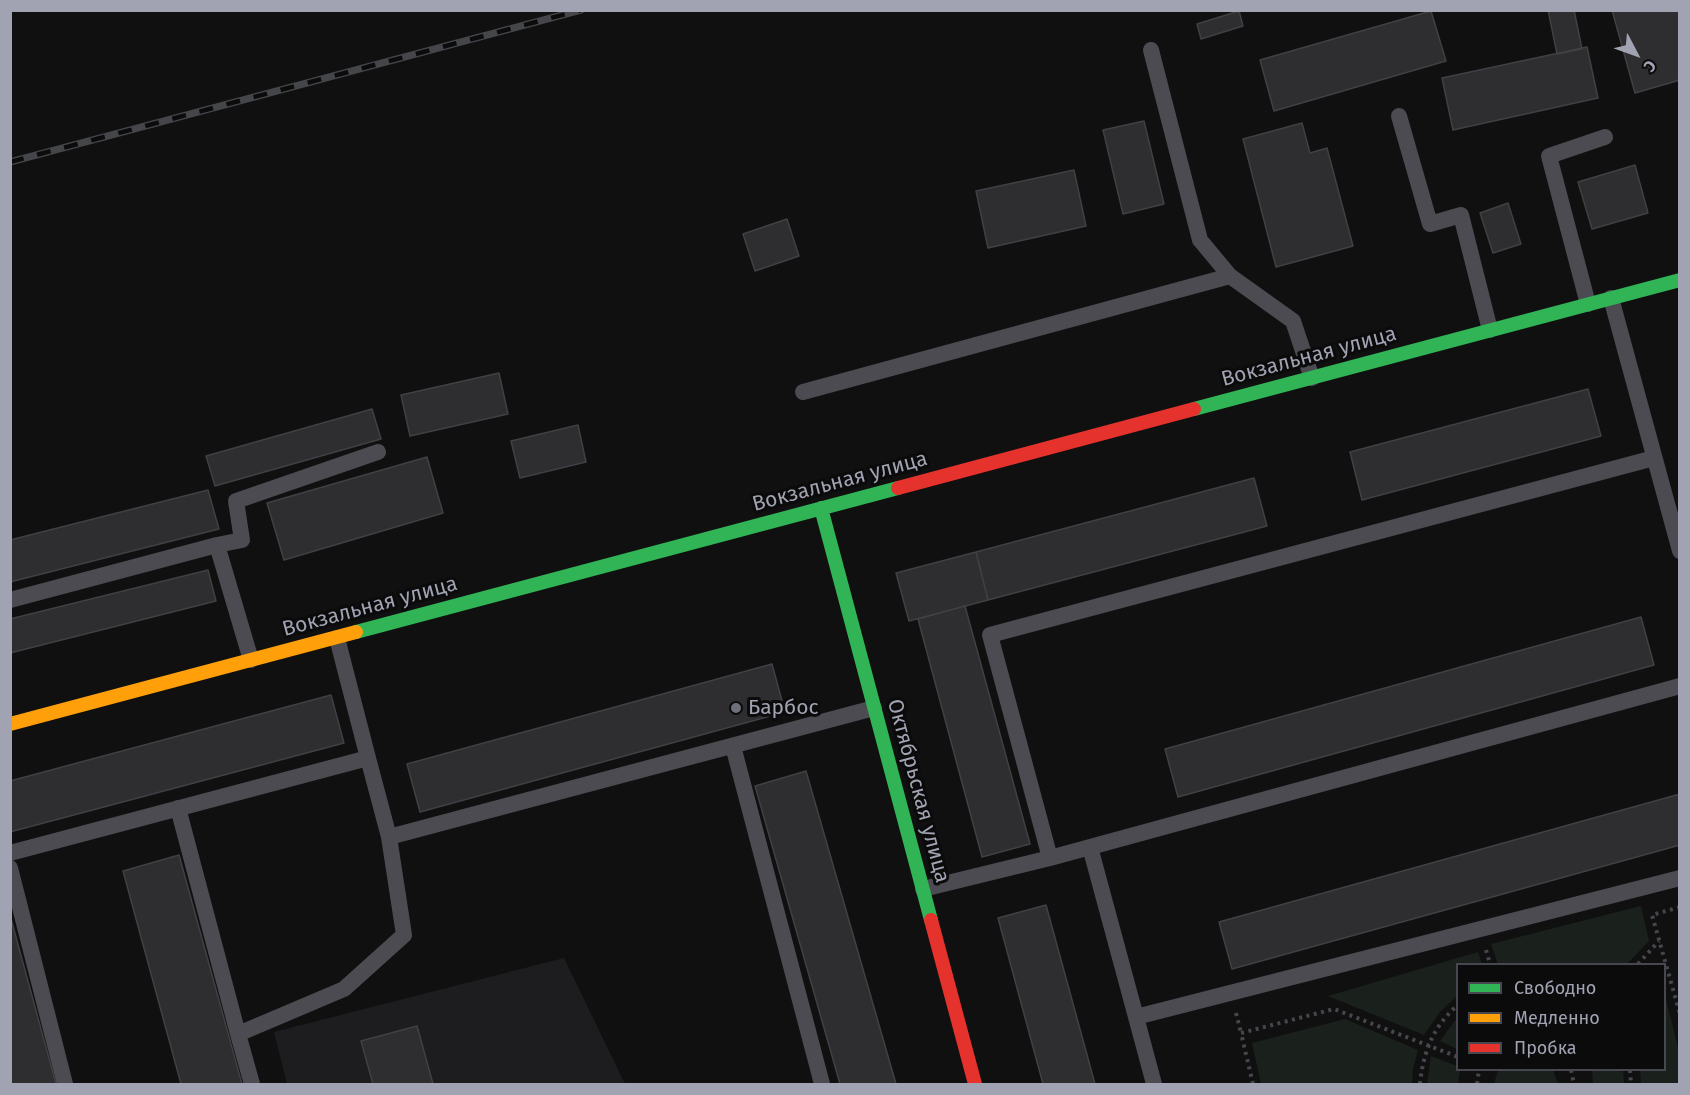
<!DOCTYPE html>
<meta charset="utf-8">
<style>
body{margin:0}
#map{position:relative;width:1690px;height:1095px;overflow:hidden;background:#101011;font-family:"Fira Sans",sans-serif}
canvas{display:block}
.frame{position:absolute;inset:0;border:12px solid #a1a3b3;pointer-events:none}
.legend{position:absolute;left:1456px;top:963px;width:210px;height:108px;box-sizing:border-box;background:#0b0b0c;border:2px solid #47484f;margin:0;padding:8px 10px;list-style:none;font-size:18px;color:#a1a3b3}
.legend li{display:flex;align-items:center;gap:12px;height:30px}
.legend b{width:30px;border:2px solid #47484f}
.north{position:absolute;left:1606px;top:24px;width:60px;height:60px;-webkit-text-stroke:4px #0b0b0c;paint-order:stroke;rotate:131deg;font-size:16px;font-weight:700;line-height:24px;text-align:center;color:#a1a3b3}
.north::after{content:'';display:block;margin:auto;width:21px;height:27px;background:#a1a3b3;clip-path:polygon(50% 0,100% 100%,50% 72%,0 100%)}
</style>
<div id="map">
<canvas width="1690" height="1095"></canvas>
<div class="frame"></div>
<ul class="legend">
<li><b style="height:8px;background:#30b455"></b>Свободно</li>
<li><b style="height:8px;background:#ff9f0a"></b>Медленно</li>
<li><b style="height:8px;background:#e5322d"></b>Пробка</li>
</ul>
<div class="north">С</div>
</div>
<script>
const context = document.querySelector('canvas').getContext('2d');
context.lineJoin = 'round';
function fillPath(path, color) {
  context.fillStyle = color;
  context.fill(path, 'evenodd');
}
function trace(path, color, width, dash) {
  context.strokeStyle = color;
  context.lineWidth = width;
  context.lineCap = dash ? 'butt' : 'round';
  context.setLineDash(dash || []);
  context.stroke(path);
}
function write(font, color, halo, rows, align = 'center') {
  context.font = font + ' "Fira Sans",sans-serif';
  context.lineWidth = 6;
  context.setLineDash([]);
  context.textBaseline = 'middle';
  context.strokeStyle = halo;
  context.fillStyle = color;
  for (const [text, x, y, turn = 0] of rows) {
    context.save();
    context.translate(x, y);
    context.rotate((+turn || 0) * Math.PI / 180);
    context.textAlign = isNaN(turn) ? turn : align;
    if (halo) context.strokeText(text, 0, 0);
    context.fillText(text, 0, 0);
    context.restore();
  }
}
fillPath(new Path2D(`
 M564,958l61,126h-338l-13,-52z`), '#1d1d1f');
fillPath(new Path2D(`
 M1641,906l8,35 -22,23h-129l-7,-20z
 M1478,952l4,12h-24l-1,32 -17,16 -16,23 -96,-39z
 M1665,995l14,57v32h-38l-1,-14h24z
 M1457,1018v31l-17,-8z
 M1345,1019l73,31 -5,19 -1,15h-151l-9,-41z
 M1431,1056l26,10 1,4h2l-2,14h-31z
 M1498,1070h55l5,14h-64z
 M1592,1070h31l1,14h-31z`), '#1a211c');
const building = new Path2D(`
 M1548,10h26l8,39 -25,5z
 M1612,10h66l2,6v64l-45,13z
 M1239,11l4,15 -42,13 -4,-15z
 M1431,11l15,50 -172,50 -14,-51z
 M1587,47l11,51 -145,32 -11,-52z
 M1144,121l20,83 -41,10 -20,-84z
 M1302,123l8,30 17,-5 26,98 -77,21 -33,-128z
 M1635,165l13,48 -56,16 -14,-47z
 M1074,170l12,56 -98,22 -12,-57z
 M1508,203l13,41 -28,9 -13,-40z
 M787,219l12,37 -44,15 -12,-37z
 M499,373l9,41 -98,22 -9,-41z
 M1588,389l13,47 -239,64 -12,-48z
 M372,409l9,30 -166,47 -9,-30z
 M578,425l8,37 -66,16 -9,-37z
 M427,457l16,56 -159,47 -17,-57z
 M1254,478l13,48 -279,74 -12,-48z
 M208,490l11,39 -209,53v-42z
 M976,552l12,48 -79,21 -13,-48z
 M208,570l8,31 -206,52v-34z
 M965,606l65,238 -48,13 -64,-238z
 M1641,617l13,48 -476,132 -13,-48z
 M772,664l13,48 -365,100 -13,-48z
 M331,695l13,48 -334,89v-51z
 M806,771l90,313h-56l-85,-298z
 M1680,794v51l-448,124 -13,-47z
 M179,855l63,229h-61l-58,-213z
 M1046,905l49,179h-52l-45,-166z
 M10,915l46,169h-46z
 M417,1026l16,58h-60l-12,-43z`);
fillPath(building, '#2e2e30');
trace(building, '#404045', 1.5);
trace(new Path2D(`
 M1680,907l-28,8 28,99
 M1486,950l4,14
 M1638,964l21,-23
 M1236,1013l5,20
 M1571,1070l3,14
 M1630,1070l1,14
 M1253,1084l-12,-51 93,-24 124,48
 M1420,1084c3,-31 13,-58 38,-79
 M1477,1084l2,-14`), '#46474c', 4, [3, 4.5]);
trace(new Path2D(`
 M1151,50l49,190 30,36
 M1399,116l31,108 31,-9 29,115
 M1611,298l69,253
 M1588,304l-39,-148 56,-19
 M803,392l427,-116 63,45 19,57
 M217,545l25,-5 -6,-39 142,-49
 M10,600l207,-55 34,115
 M337,638l31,120
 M733,746l89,338
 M178,808l60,226 106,-45 60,-54 -15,-98
 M1090,847l46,170
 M10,853l358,-95 21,79 485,-129
 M1050,858l-60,-223 664,-177
 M10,868l55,216
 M923,889l127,-31 630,-172
 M238,1034l14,50
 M1154,1084l-18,-67 544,-139`), '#4b4b51', 16);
trace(new Path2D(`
 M1194,409l486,-129
 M821,508l110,412
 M356,632l542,-144`), '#30b455', 14);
trace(new Path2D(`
 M10,724l346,-92`), '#ff9f0a', 14);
trace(new Path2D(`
 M898,488l296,-79
 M931,920l44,164`), '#e5322d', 14);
const rail = new Path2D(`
 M10,162l571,-152`);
trace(rail, '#45464a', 7);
trace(rail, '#0b0b0c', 4.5, [14]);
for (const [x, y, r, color] of [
 [736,708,6,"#6e707a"]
]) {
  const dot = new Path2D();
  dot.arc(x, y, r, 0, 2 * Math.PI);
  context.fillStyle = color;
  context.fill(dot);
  trace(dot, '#0b0b0c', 2);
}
write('21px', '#a1a3b3', '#0b0b0c', [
 ["Вокзальная улица",1309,357,-15],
 ["Вокзальная улица",840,482,-15],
 ["Вокзальная улица",370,607,-15],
 ["Октябрьская улица",918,791,75]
]);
write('21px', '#a1a3b3', '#0b0b0c', [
 ["Барбос",748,708]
], 'left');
</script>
